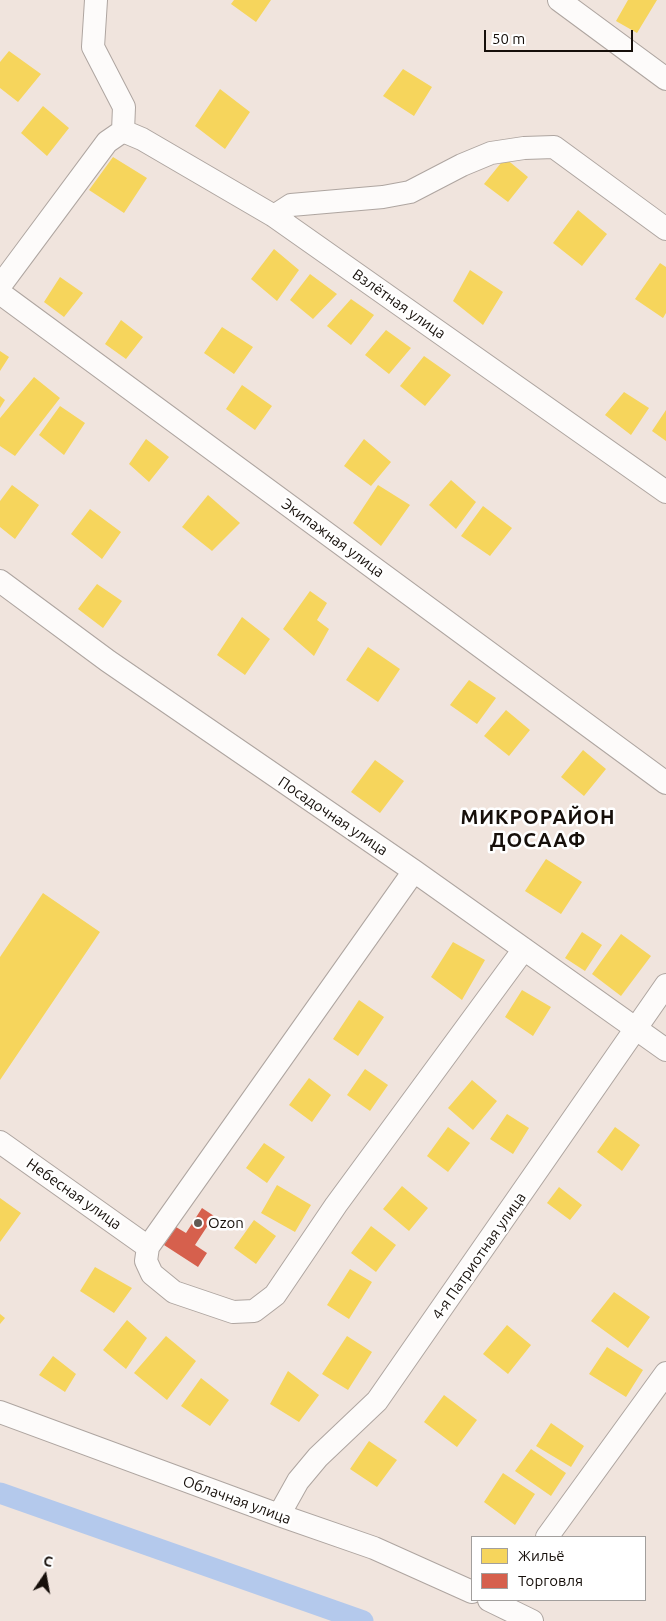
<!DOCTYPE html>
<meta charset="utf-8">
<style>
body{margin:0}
#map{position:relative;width:666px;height:1621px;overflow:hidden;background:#f0e4dd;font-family:Ubuntu,sans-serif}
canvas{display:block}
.legend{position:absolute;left:471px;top:1536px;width:175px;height:65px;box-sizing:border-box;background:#fff;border:1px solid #a29f9d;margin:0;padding:6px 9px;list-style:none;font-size:15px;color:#160f0a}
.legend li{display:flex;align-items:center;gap:10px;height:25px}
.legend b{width:25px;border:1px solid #a29f9d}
.north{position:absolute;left:20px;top:1551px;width:50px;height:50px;-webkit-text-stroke:4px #fff;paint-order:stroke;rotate:12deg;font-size:14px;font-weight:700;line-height:20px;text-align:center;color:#160f0a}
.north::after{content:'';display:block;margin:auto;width:18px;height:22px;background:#160f0a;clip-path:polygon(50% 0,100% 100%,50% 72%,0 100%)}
.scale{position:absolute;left:484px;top:30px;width:149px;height:22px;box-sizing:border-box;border:2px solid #160f0a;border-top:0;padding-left:6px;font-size:15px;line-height:18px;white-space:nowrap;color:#160f0a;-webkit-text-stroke:4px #fff;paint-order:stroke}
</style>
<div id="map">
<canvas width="666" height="1621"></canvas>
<ul class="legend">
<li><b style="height:14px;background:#f6d55c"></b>Жильё</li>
<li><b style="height:14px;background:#d6604d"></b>Торговля</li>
</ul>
<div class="north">С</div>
<div class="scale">50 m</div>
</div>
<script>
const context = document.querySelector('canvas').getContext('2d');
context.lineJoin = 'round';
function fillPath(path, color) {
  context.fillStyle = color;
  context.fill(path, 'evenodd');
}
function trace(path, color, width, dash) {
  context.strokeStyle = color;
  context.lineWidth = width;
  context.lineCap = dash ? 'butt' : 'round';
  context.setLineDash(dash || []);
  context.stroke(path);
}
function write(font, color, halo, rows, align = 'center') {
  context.font = font + ' Ubuntu,sans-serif';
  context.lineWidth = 5;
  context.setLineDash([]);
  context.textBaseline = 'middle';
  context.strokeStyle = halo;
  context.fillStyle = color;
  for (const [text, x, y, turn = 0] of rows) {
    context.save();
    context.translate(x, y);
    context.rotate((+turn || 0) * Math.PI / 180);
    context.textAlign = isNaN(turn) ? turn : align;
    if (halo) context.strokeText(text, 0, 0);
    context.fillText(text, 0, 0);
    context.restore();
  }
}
fillPath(new Path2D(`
 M234,0h37l-15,22 -25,-18z
 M628,0h29l-20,33 -21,-12z
 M9,51l32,23 -23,28 -18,-14v-26z
 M403,69l29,18 -18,29 -31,-20z
 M220,89l30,23 -25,37 -30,-23z
 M43,106l26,22 -22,28 -26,-23z
 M113,157l34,21 -23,35 -35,-23z
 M505,158l23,19 -20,25 -24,-18z
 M578,210l29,24 -25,32 -29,-23z
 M274,249l25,21 -22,31 -26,-22z
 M660,263l6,4v46l-3,5 -28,-19z
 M470,270l33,22 -20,33 -30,-24z
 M310,274l27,20 -24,25 -23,-19z
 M60,277l23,16 -19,24 -20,-15z
 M351,299l23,16 -23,30 -24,-19z
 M121,320l22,17 -17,22 -21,-15z
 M222,327l31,20 -19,27 -30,-21z
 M386,330l25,18 -22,26 -24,-19z
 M0,351l9,6 -9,14z
 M424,356l27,19 -26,31 -25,-20z
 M34,377l26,21 -45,58 -15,-10v-28z
 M242,385l30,21 -17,24 -29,-21z
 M624,392l25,16 -18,27 -26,-20z
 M0,396l5,4 -5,8z
 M60,406l25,17 -21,32 -25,-20z
 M666,410v31l-14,-10z
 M146,439l23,18 -20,25 -20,-18z
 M364,439l27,23 -20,24 -27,-20z
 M451,480l25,22 -20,27 -27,-24z
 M12,485l27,20 -24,34 -15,-12v-26z
 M378,485l32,20 -29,41 -28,-23z
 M208,495l32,28 -28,28 -30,-24z
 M483,506l29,22 -22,28 -29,-20z
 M90,509l31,23 -19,27 -31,-25z
 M97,584l25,17 -19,27 -25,-19z
 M310,591l17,12 -10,17 12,9 -15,27 -31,-27z
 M242,617l28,22 -25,36 -28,-20z
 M368,647l32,22 -22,33 -32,-22z
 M469,680l27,18 -19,26 -27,-19z
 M506,710l24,20 -21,26 -25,-20z
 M583,750l23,19 -22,27 -23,-19z
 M375,760l29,21 -24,32 -29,-21z
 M546,859l36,23 -21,32 -36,-23z
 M43,893l57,39 -100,148v-123z
 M582,932l20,13 -17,26 -20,-13z
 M621,934l30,22 -30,40 -29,-22z
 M453,942l32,18 -23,40 -31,-23z
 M522,990l29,17 -18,29 -28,-19z
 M359,1000l25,17 -26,39 -25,-17z
 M365,1069l23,16 -18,26 -23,-16z
 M309,1078l22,17 -19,27 -23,-17z
 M472,1080l25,21 -24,29 -25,-22z
 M507,1114l22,14 -16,26 -23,-15z
 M448,1127l22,16 -22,29 -21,-16z
 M615,1127l25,18 -18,26 -25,-19z
 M264,1143l21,14 -18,26 -21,-15z
 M277,1185l34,20 -16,27 -34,-19z
 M402,1186l26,22 -19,23 -26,-22z
 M559,1187l23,18 -12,15 -23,-17z
 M0,1198l21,15 -21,29z
 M254,1220l22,16 -20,28 -22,-16z
 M371,1226l25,19 -20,27 -25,-19z
 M95,1267l37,21 -18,25 -34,-22z
 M350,1269l22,13 -23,37 -22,-14z
 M614,1292l36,25 -22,31 -37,-27z
 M0,1314l5,4 -5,6z
 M127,1320l20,18 -21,31 -23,-19z
 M507,1325l24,20 -23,29 -25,-20z
 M166,1336l30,25 -29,39 -33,-27z
 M347,1336l25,16 -24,38 -26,-16z
 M607,1347l36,23 -17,27 -37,-23z
 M53,1356l23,18 -11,18 -26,-17z
 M288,1371l31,24 -20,27 -29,-18z
 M201,1378l28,22 -19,26 -29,-20z
 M444,1395l33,25 -20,27 -33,-25z
 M551,1423l33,23 -13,21 -35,-21z
 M369,1441l28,19 -20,27 -27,-18z
 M531,1449l35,24 -15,23 -36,-25z
 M503,1473l32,21 -20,31 -31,-23z`), '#f6d55c');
fillPath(new Path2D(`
 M202,1208l12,8 -19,29 12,8 -9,14 -34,-22 12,-18 10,6z`), '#d6604d');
trace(new Path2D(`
 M0,1493l363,128`), '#b4c9ec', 21);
const minor = new Path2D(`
 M96,0l-3,47 31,60 -1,24
 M559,0l107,79
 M123,131l19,8 132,77 392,276
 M274,216l17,-11 92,-8 27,-5 52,-27 29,-12 33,-5 30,-1 112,82
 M0,286l107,-144 16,-11
 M0,293l666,490
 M0,581l108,80 306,210 252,179
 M414,871l-266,376 -2,14 6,13 22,18 59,20 21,-1 21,-16 61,-90 188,-256
 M0,1142l148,105
 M0,1412l279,103 95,33 98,44
 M279,1515l19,-34 20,-24 59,-56 289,-416
 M547,1537l119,-164
 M489,1600l43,21`);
trace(minor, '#aea5a0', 24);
trace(minor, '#fdfbfa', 22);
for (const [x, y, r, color] of [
 [198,1223,5,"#625a54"]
]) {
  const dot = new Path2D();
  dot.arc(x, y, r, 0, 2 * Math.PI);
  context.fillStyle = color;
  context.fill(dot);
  trace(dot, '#fff', 2);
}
write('15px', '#160f0a', '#fff', [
 ["Взлётная улица",399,304,35],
 ["Экипажная улица",333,538,36],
 ["Посадочная улица",333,816,34],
 ["Небесная улица",74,1194,35],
 ["4-я Патриотная улица",479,1256,-55],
 ["Облачная улица",237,1500,20]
]);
write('15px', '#160f0a', '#fff', [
 ["Ozon",208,1223]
], 'left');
context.letterSpacing = '1px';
write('bold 20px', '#160f0a', '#fff', [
 ["МИКРОРАЙОН",538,817],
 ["ДОСААФ",538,840]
]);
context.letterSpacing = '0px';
</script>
